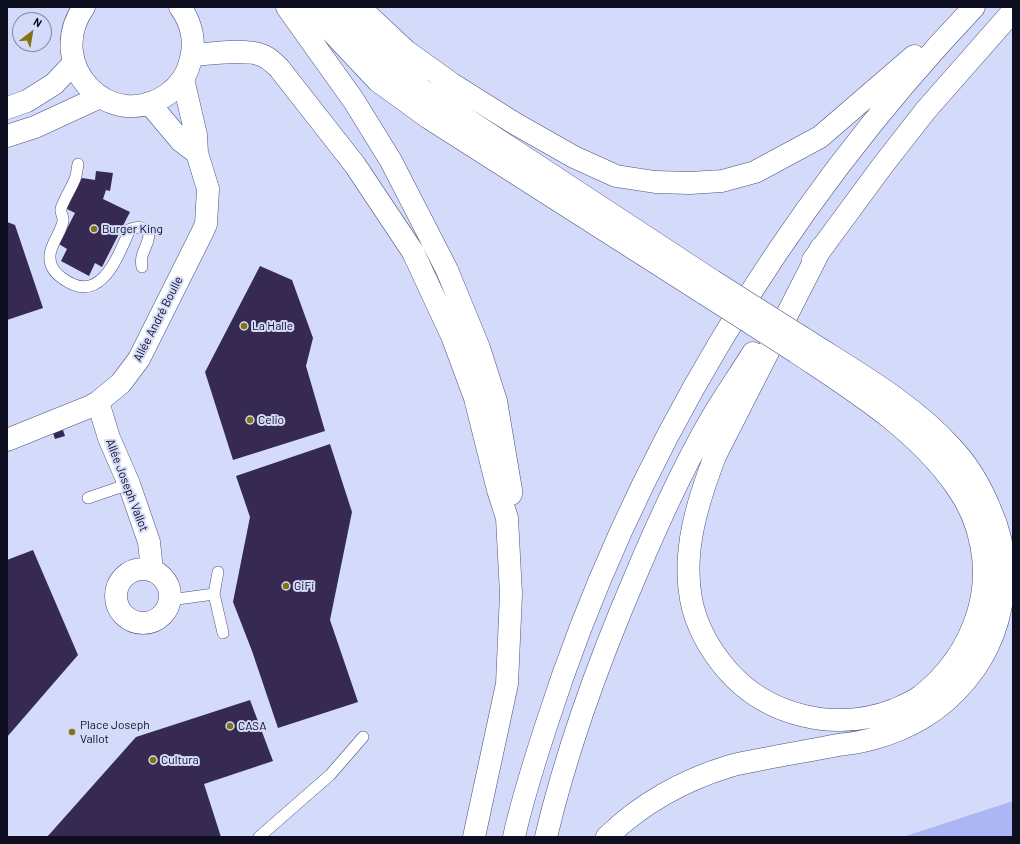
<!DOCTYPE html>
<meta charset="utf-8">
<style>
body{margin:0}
#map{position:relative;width:1020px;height:844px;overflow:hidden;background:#d4daf9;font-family:Barlow,sans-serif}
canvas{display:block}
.frame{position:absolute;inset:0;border:8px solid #0d0f21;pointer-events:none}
.north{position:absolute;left:12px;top:12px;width:40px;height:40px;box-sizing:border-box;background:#d4daf9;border:1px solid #8489a3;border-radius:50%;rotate:31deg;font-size:11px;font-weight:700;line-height:16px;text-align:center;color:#0d0f21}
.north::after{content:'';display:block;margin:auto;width:14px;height:18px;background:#837112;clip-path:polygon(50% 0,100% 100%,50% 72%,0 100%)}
</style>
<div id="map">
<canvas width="1020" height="844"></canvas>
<div class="frame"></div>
<div class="north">N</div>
</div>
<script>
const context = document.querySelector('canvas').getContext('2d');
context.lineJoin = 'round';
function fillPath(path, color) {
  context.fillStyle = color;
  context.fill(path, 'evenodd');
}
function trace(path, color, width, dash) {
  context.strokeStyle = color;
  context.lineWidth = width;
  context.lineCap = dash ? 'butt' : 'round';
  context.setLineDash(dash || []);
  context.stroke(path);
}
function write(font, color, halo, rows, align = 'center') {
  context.font = font + ' Barlow,sans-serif';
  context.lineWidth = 4;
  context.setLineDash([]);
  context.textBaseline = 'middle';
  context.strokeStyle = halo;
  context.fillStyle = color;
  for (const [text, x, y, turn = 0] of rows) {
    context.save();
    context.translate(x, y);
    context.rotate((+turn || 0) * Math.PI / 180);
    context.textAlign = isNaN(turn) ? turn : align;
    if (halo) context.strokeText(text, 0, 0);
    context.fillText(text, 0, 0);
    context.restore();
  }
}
fillPath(new Path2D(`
 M1013,801v36h-110z`), '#acb6f2');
fillPath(new Path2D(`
 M96,171l17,2 -3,18 -4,-1 -3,9 27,13 -28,55 -7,-4 -6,13 -28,-15 6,-12 -8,-5 16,-31 -10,-5 17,-30 13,2z
 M7,222l8,3 28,83 -36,12z
 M260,266l32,14 21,58 -7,28 19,65 -92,29 -28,-88z
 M63,430l2,6 -10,3 -2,-6z
 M330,444l22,68 -22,108 28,82 -80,26 -26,-77 -19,-49 17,-85 -14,-41z
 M33,550l45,105 -71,82v-177z
 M250,700l23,61 -69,23 17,53h-174l89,-100z`), '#362952');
const service = new Path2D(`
 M78,164c-1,5 -1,10 -3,15 -3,8 -13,24 -14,30 -1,4 3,8 2,12 -2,12 -12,22 -13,34 -1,10 5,18 12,23 39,29 56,-22 68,-49l9,-2 8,3 2,3c0,14 -10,19 -7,34
 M88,498l41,-14
 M218,572l-4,22 9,39
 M170,600l44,-6
 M259,837l71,-62 33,-38`);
const minor = new Path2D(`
 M149,103l32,38 16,12
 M98,402l11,36 20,46 20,58 3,28
 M7,440l82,-33 9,-5 23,-19 18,-24 63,-126 4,-9 2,-35 -11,-36 -1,-18 -13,-56
 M116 596a27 27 0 1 1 54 0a27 27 0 1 1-54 0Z`);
const primary = new Path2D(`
 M84,7c-41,58 27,128 84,87 11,-8 19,-19 22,-32 6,-19 2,-39 -10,-55
 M7,108l20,-7 27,-17 20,-21
 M7,136l28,-9 65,-30`);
const trunk = new Path2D(`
 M287,7l67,94 37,60 56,109 32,78 17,53 15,89v4
 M312,7l19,24 47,50 51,37 276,176
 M333,7l9,11 34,33 46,39 291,191
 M359,7l47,44 46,33 62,39 60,34 42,19 39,6 35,1 32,-2 33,-9 65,-35 94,-81
 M192,55c18,-1 50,-6 66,-1 9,2 15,8 21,14l76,97 58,87 39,84 23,62 23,92 9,28 4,76 -4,90 -33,153
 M813,260l70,-95 43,-55 87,-99
 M796,352c58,39 119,76 160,134 26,36 35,84 22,127 -10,33 -29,61 -57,83 -8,6 -18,10 -27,14 -58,22 -126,7 -167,-40 -17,-20 -31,-44 -36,-71 -9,-49 7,-98 24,-143l106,-208
 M514,837c8,-37 20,-74 32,-111 85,-266 236,-517 428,-719
 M546,837c21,-89 53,-176 89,-260 24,-57 50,-115 82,-168 12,-19 24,-37 36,-56
 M607,837c35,-34 77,-57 123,-71 11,-3 22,-5 33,-7 25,-5 50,-9 75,-14 11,-1 23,-3 34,-6 76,-20 129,-81 132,-161 1,-24 -4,-47 -14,-69 -9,-22 -22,-44 -38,-61 -41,-46 -98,-77 -149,-110`);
trace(service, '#4b517d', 12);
trace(minor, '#4b517d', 23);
trace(primary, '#4b517d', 23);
trace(trunk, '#4b517d', 23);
trace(service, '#fff', 11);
trace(minor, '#fff', 22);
trace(primary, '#fff', 22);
trace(trunk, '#fff', 22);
const trunkBridge = new Path2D(`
 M713,281l90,57
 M705,294l91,58`);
trace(trunkBridge, '#4b517d', 23, []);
trace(trunkBridge, '#fff', 22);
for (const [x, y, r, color] of [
 [94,229,4,"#837112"],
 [244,326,4,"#837112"],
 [250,420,4,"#837112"],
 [286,586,4,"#837112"],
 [230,726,4,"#837112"],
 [72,732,4,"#837112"],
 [153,760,4,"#837112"]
]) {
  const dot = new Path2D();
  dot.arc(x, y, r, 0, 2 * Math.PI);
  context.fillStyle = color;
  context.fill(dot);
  trace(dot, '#d4daf9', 1.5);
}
write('12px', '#0d0f21', '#d4daf9', [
 ["Burger King",102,229],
 ["La Halle",252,326],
 ["Celio",258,420],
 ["GiFi",294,586],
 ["Place Joseph",80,725],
 ["Vallot",80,739],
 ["CASA",238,726],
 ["Cultura",161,760]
], 'left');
write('12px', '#0d0f21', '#d4daf9', [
 ["Allée André Boulle",158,319,-63],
 ["Allée Joseph Vallot",127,485,69]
]);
</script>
